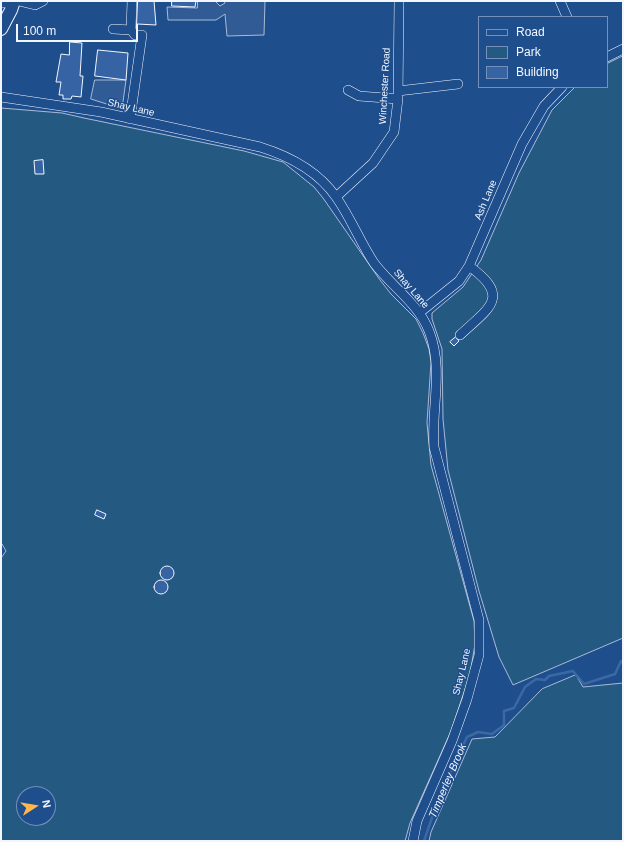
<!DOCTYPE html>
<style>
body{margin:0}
#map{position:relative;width:624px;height:842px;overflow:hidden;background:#1f4e8c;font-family:Helvetica,sans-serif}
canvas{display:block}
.frame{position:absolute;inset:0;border:2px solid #f2f6ff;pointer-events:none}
.legend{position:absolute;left:478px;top:16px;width:130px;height:72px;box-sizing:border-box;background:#1f4e8c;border:1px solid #7391ba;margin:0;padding:5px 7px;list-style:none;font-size:12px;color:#f2f6ff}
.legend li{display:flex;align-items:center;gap:8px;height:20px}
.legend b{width:20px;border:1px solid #7391ba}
.north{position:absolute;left:16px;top:786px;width:40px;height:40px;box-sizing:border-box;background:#1f4e8c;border:1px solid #7391ba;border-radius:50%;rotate:78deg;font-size:11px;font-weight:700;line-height:16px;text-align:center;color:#f2f6ff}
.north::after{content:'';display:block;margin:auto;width:14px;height:18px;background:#ffb74d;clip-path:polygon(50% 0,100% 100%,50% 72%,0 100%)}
.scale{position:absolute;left:16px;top:24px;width:122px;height:18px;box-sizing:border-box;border:2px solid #f2f6ff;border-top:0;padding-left:5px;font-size:12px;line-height:14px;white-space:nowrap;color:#f2f6ff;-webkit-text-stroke:3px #1f4e8c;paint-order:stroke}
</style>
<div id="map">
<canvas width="624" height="842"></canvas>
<div class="frame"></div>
<ul class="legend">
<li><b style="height:5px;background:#1f4e8c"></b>Road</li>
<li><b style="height:11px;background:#245a82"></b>Park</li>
<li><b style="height:11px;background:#3563a3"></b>Building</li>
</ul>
<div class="north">N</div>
<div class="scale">100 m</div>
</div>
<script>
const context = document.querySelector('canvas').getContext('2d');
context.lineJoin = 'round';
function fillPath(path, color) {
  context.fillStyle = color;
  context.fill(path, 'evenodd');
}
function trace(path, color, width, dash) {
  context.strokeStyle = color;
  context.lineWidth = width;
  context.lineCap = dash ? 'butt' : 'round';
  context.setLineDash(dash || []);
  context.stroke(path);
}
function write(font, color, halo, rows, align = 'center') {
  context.font = font + ' Helvetica,sans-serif';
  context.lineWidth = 3;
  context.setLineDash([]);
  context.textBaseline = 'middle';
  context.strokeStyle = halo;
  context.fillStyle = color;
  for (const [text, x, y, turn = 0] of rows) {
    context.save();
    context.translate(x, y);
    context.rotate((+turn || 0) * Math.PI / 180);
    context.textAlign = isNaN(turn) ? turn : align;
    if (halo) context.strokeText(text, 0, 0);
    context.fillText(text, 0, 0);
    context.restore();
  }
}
const green = new Path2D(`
 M623,56v582l-110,47 -14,-28 -20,-66 -31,-121 -5,-51 -1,-70 -10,-30v-6l31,-26 18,-27 38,-87 33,-63 23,-23h32v-23z
 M1,108l61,5 22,5 160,33 39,11 31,25 9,11 57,82 11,14 25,25 7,14 6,16 2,13 -4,61 4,42 43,156 1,23 -5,30 -19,57 -41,92 -5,18h-404v-283l5,-7 -4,-7 -1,2zM24,794h24v24h-24z
 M576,675l7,12 40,-4v158h-194l2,-9 41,-93 23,-2 47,-48z`);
fillPath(green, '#245a82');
trace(green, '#a8bbd7', 1);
const parking = new Path2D(`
 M198,1h17l5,5 5,-3 -1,-2h41l-1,34 -37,1 -2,-22 -9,6h-48l-1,-13 30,1z
 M95,80h31l-4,29 -31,-10z`);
fillPath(parking, '#305b95');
trace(parking, '#a8bbd7', 1);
trace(new Path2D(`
 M424,841l13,-38 30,-66 11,-5 14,2 12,-9v-14l10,-3 11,-21 11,-8 9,1 4,-4 24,-5 11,13 31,-10 6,-13 2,2`), '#3b69a3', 2.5);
const building = new Path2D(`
 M138,1h16l2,24 -19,-1z
 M172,1h24l-1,6 -23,-1z
 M70,42l12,1 -2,33h3l-2,21 -9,-1 -1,3h-8v-4h-4l2,-13h-5l5,-28 8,1z
 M98,50l30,3 -2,27 -31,-4z
 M43,160l1,14h-9l-1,-13z
 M456,337l3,4 -5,5 -4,-4z
 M97,510l9,4 -2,5 -9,-4z
 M160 573a7 7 0 1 1 14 0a7 7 0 1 1-14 0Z
 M154 587a7 7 0 1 1 14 0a7 7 0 1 1-14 0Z`);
fillPath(building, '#3563a3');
trace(building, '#f2f6ff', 1);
const minor = new Path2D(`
 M19,1l16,4 8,-4
 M560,1l7,16
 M1,3h12
 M113,29l18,1
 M607,57l16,-8
 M348,90l11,6 39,3
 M398,91l60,-7
 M1,97l100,15 159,35c29,9 58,24 76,50 15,21 24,45 38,66 17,23 45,41 55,68 15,38 2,77 5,116l45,173v35l-12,44 -15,42 -35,80 -4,20
 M130,119l12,-84h-7l-4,-5 1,-29
 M336,197l37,-34 21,-31 4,-33 1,-98
 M419,313l40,-32 10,-15 53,-122 22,-38 18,-19
 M460,335c29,-27 52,-38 9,-69`);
const major = new Path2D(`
 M1,29l10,-19 3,-9`);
trace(minor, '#f2f6ff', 10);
trace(major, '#f2f6ff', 14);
trace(minor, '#1f4e8c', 9);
trace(major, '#1f4e8c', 12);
write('10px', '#f2f6ff', '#1f4e8c', [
 ["Winchester Road",385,86,-87],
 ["Shay Lane",131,108,13],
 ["Ash Lane",486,200,-67],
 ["Shay Lane",411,289,49],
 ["Shay Lane",462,672,-76]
]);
write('italic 11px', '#f2f6ff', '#1f4e8c', [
 ["Timperley Brook",448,781,-67]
]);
</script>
